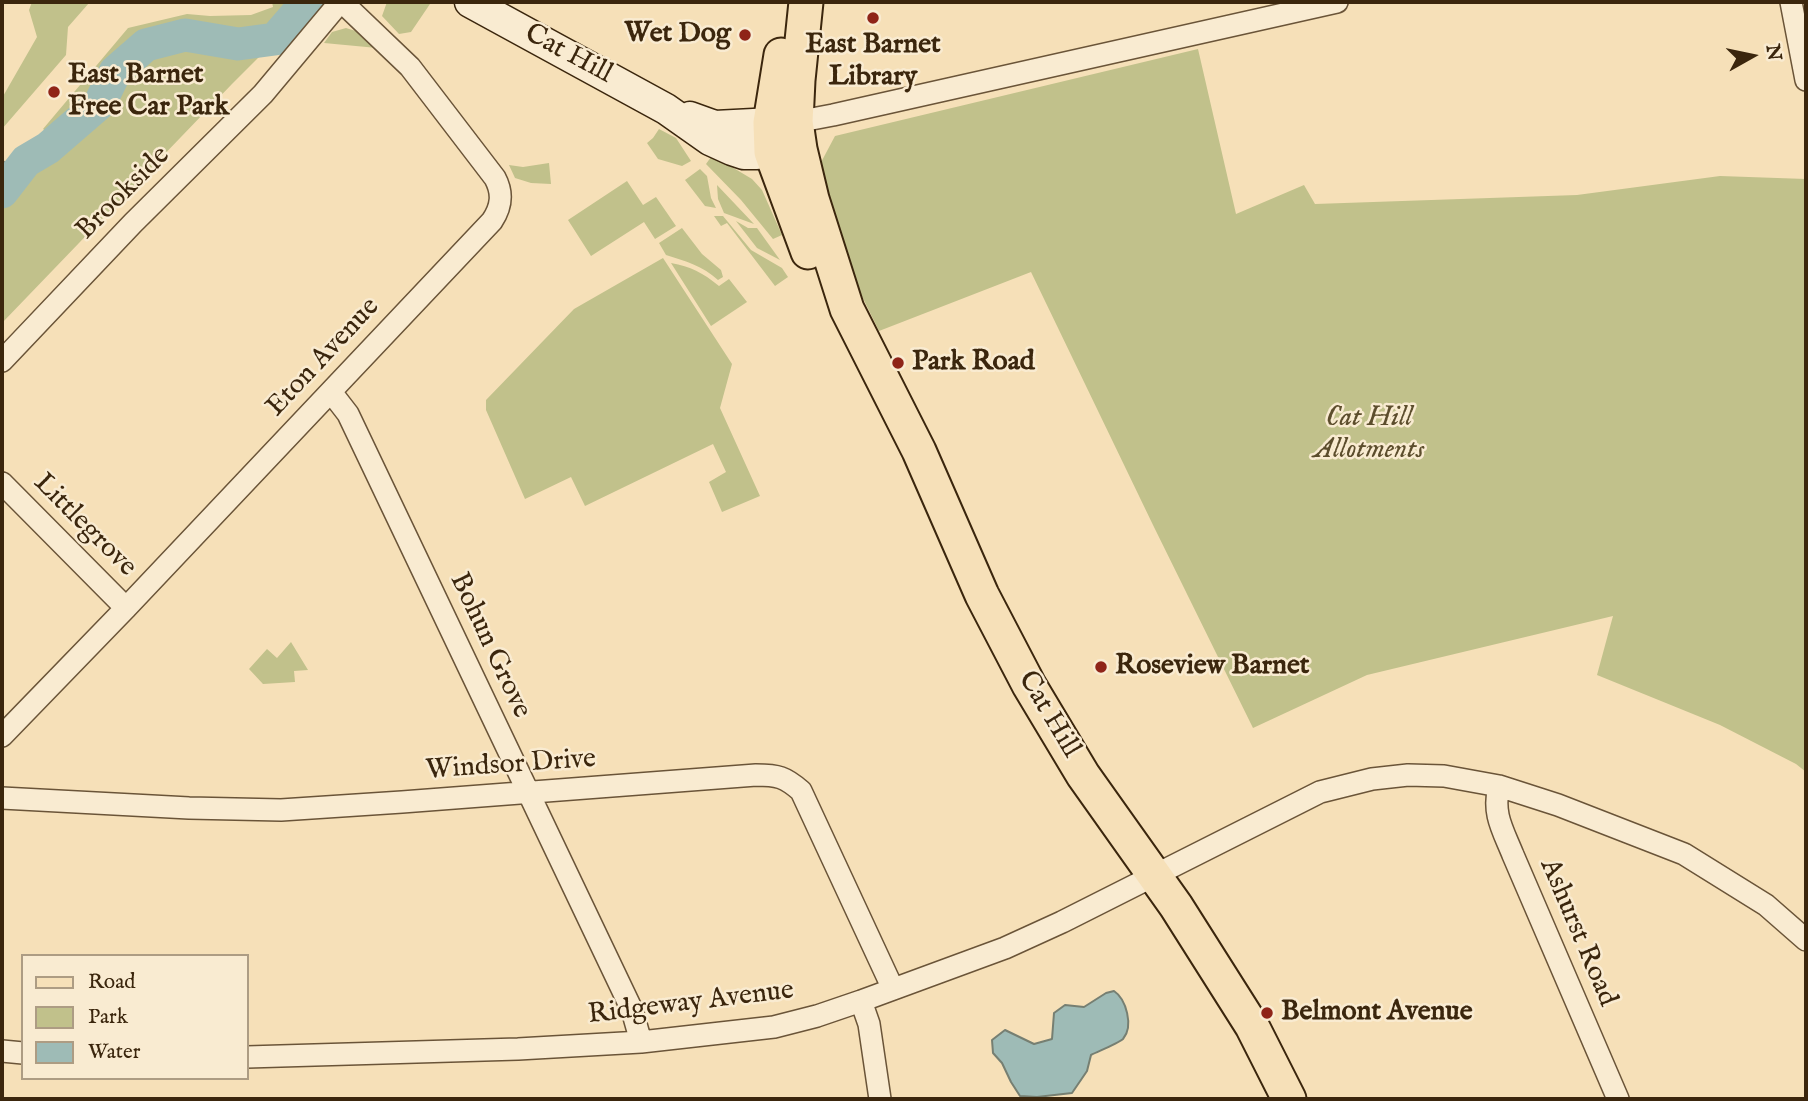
<!DOCTYPE html>
<style>
body{margin:0}
#map{position:relative;width:1808px;height:1101px;overflow:hidden;background:#f6e0b8;font-family:"IM FELL English",serif}
canvas{display:block}
.frame{position:absolute;inset:0;border:4px solid #3b260d;pointer-events:none}
.legend{position:absolute;left:21px;top:954px;width:228px;height:126px;box-sizing:border-box;background:#f9ebd1;border:2px solid #ad9c83;margin:0;padding:9px 12px;list-style:none;font-size:21px;color:#3b260d}
.legend li{display:flex;align-items:center;gap:14px;height:35px}
.legend b{width:35px;border:2px solid #ad9c83}
.north{position:absolute;left:1717px;top:21px;width:70px;height:70px;-webkit-text-stroke:5px #f9ebd1;paint-order:stroke;rotate:81deg;font-size:19px;font-weight:700;line-height:28px;text-align:center;color:#3b260d}
.north::after{content:'';display:block;margin:auto;width:24px;height:32px;background:#3b260d;clip-path:polygon(50% 0,100% 100%,50% 72%,0 100%)}
</style>
<div id="map">
<canvas width="1808" height="1101"></canvas>
<div class="frame"></div>
<ul class="legend">
<li><b style="height:9px;background:#f6e0b8"></b>Road</li>
<li><b style="height:19px;background:#c1c18b"></b>Park</li>
<li><b style="height:19px;background:#9ebbb6"></b>Water</li>
</ul>
<div class="north">N</div>
</div>
<script>
const context = document.querySelector('canvas').getContext('2d');
context.lineJoin = 'round';
function fillPath(path, color) {
  context.fillStyle = color;
  context.fill(path, 'evenodd');
}
function trace(path, color, width, dash) {
  context.strokeStyle = color;
  context.lineWidth = width;
  context.lineCap = dash ? 'butt' : 'round';
  context.setLineDash(dash || []);
  context.stroke(path);
}
function write(font, color, halo, rows, align = 'center') {
  context.font = font + ' "IM FELL English",serif';
  context.lineWidth = 5;
  context.setLineDash([]);
  context.textBaseline = 'middle';
  context.strokeStyle = halo;
  context.fillStyle = color;
  for (const [text, x, y, turn = 0] of rows) {
    context.save();
    context.translate(x, y);
    context.rotate((+turn || 0) * Math.PI / 180);
    context.textAlign = isNaN(turn) ? turn : align;
    if (halo) context.strokeText(text, 0, 0);
    context.fillText(text, 0, 0);
    context.restore();
  }
}
fillPath(new Path2D(`
 M32,2h57v1l-21,24 -2,28 -64,74v-31l35,-61 -8,-27z
 M272,2h42l-82,82 -230,239v-157l6,-7 17,-8 6,4 19,-21 -7,-5 85,-101 59,-14 23,2 41,-1 22,-8z
 M387,2h40l3,2 -19,28 -12,2 -17,-18z
 M346,28l13,4 18,16 -53,-5 8,-11z
 M1198,49l38,165 68,-29 11,19 262,-9 143,-19 86,3v593l-10,-8 -76,-39 -123,-50 16,-59 -246,59 -114,53 -100,-203 -122,-253 -152,59 -28,-57 -33,-106 17,-32z
 M659,129l17,9 15,23 -9,5 -24,-7 -11,-16 6,-5z
 M711,157h4l37,22 10,11 20,45 -9,4 -32,-39 -35,-36z
 M549,163l2,21 -20,-1 -16,-5 -6,-13 14,2z
 M700,169l7,7 4,22 5,10 -11,-2 -20,-26z
 M627,181l16,24 13,-8 20,29 -21,13 -11,-17 -53,34 -23,-36z
 M717,185l37,39 -30,-11 -6,-14z
 M714,216h9l28,34 31,18 6,9 -13,9 -48,-63 -6,3z
 M736,221l12,7h9l23,32 -23,-12z
 M682,228l20,26 19,16 2,7 -5,3c-15,-14 -33,-19 -52,-25l-7,-12z
 M663,258l69,106 -12,44 40,88 -38,16 -13,-30 17,-10 -13,-28 -128,62 -14,-29 -46,22 -39,-89v-10l88,-91z
 M671,263c20,4 31,9 48,23l10,-7 18,23 -36,24z
 M291,642l17,28 -14,1 1,11 -32,2 -14,-15 18,-20 10,9z`), '#c1c18b');
const water = new Path2D(`
 M1114,991c12,8 20,35 9,48 -6,5 -24,12 -32,16l-4,16 -15,22 -35,4 -17,-1 -9,-14 -9,-19 -9,-10 -1,-13 13,-10 29,14 18,-5 2,-26 11,-8 19,2 22,-14z`);
fillPath(water, '#9ebbb6');
trace(water, '#767f72', 2);
trace(new Path2D(`
 M2,162l12,15`), '#767f72', 5);
trace(new Path2D(`
 M2,192l24,-31 22,-13 52,-45 15,-31 31,-27 39,-10 53,9 37,-5 32,-37`), '#9ebbb6', 33);
const street = new Path2D(`
 M1791,2l15,78
 M796,122l37,-7 504,-113
 M2,361l131,-138 130,-129 77,-92
 M331,392l17,22 284,596 9,32
 M2,483l124,125
 M2,736l124,-128 366,-387c10,-15 11,-28 3,-43l-85,-111 -68,-65
 M1499,786c-7,28 4,44 14,69l105,244
 M2,798l187,10 92,2 121,-8 354,-27c22,0 29,2 45,16l92,198
 M861,1001l8,23 11,75
 M2,1051l21,2
 M247,1057l271,-8 123,-7 133,-15 43,-11 44,-15 144,-53 57,-26 258,-130 52,-13 36,-4 36,1 55,10 59,19 126,49 82,51 40,35`);
const secondary = new Path2D(`
 M470,2l196,107 44,31 22,10 12,4h13l14,-2 14,-17
 M690,117l25,9 77,-4`);
const primary = new Path2D(`
 M806,2l-8,78 -2,42 4,27 12,50 35,110 72,142 63,144 47,90 54,90 93,131 76,120 37,73
 M781,55l-11,68 1,29 37,100`);
trace(street, '#6a5438', 24);
trace(secondary, '#3b260d', 33);
trace(primary, '#3b260d', 37);
trace(street, '#f9ebd1', 21);
trace(secondary, '#f9ebd1', 30);
trace(primary, '#f6e0b8', 33);
for (const [x, y, r, color] of [
 [873,18,7,"#8f2418"],
 [745,35,7,"#8f2418"],
 [54,92,7,"#8f2418"],
 [898,363,7,"#8f2418"],
 [1101,667,7,"#8f2418"],
 [1267,1013,7,"#8f2418"]
]) {
  const dot = new Path2D();
  dot.arc(x, y, r, 0, 2 * Math.PI);
  context.fillStyle = color;
  context.fill(dot);
  trace(dot, '#f9ebd1', 2.5);
}
write('bold 28px', '#3b260d', '#f9ebd1', [
 ["Wet Dog",731,35,"right"],
 ["East Barnet",873,46,"center"],
 ["Library",873,78,"center"],
 ["East Barnet",68,76],
 ["Free Car Park",68,108],
 ["Park Road",912,363],
 ["Roseview Barnet",1115,667],
 ["Belmont Avenue",1281,1013]
], 'left');
write('28px', '#3b260d', '#f9ebd1', [
 ["Cat Hill",568,55,28],
 ["Brookside",124,194,-45],
 ["Eton Avenue",324,358,-47],
 ["Littlegrove",84,526,45],
 ["Bohun Grove",489,646,65],
 ["Cat Hill",1048,715,59],
 ["Windsor Drive",511,766,-4],
 ["Ashurst Road",1577,933,67],
 ["Ridgeway Avenue",691,1004,-7]
]);
write('italic 28px', '#5c4d2c', '#f9ebd1', [
 ["Cat Hill",1369,419],
 ["Allotments",1369,451]
]);
</script>
